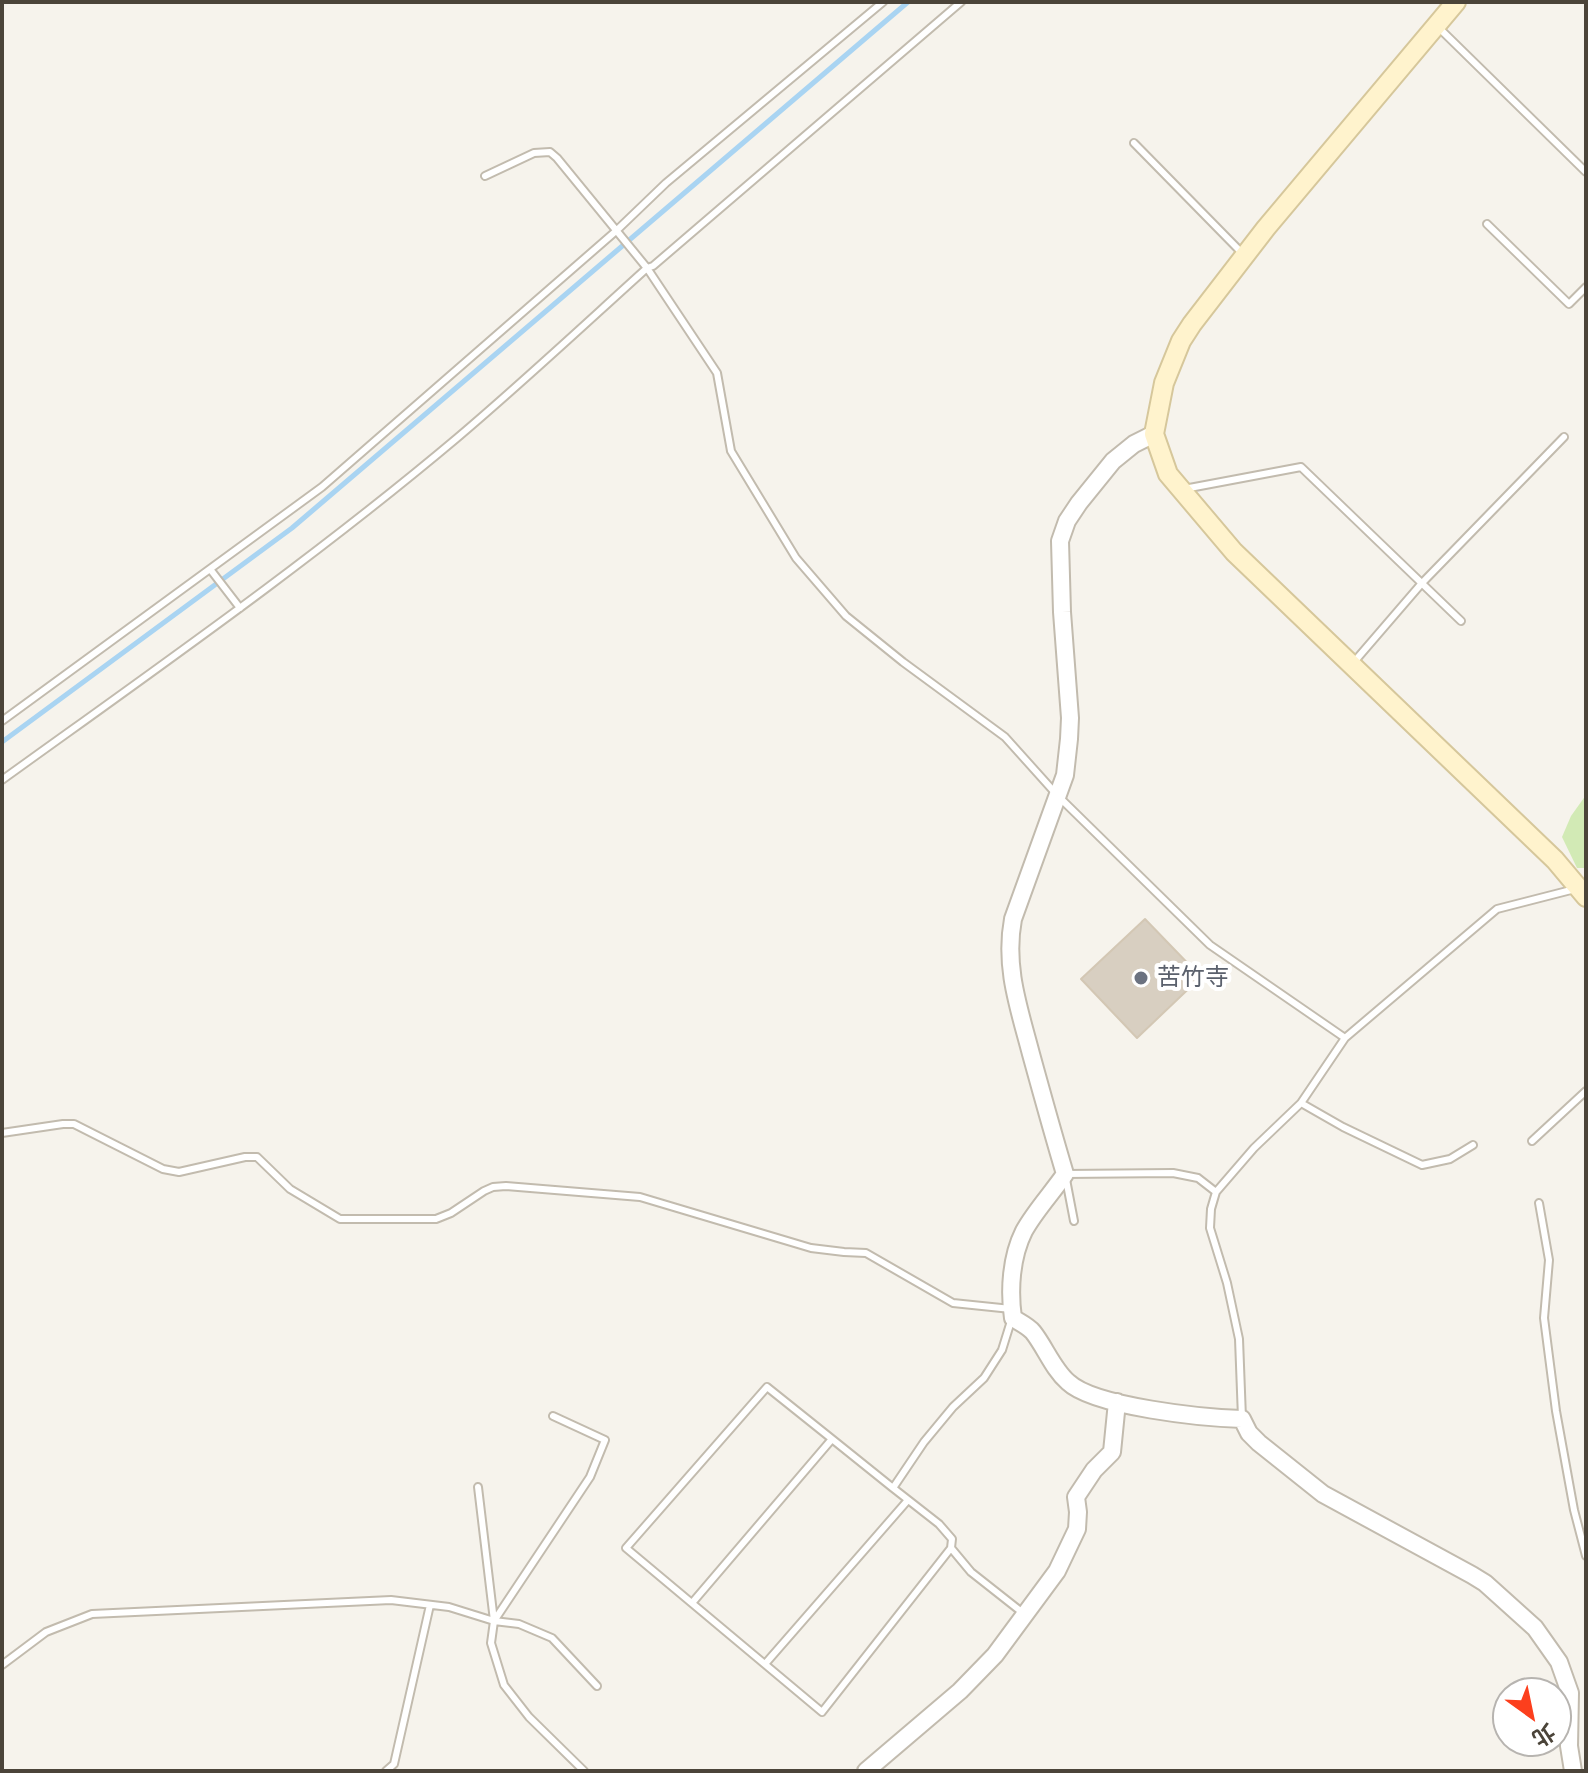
<!DOCTYPE html>
<meta charset="utf-8">
<style>
body{margin:0}
#map{position:relative;width:1588px;height:1773px;overflow:hidden;background:#f6f3ec;font-family:"IBM Plex Sans","Noto Sans TC",sans-serif}
canvas{display:block}
.frame{position:absolute;inset:0;border:4px solid #4b4439;pointer-events:none}
.north{position:absolute;left:1492px;top:1677px;width:80px;height:80px;box-sizing:border-box;background:#fff;border:2px solid #b7b4b0;border-radius:50%;rotate:147deg;font-size:22px;font-weight:700;line-height:32px;text-align:center;color:#4b4439}
.north::after{content:'';display:block;margin:auto;width:28px;height:36px;background:#fc3f1d;clip-path:polygon(50% 0,100% 100%,50% 72%,0 100%)}
</style>
<div id="map">
<canvas width="1588" height="1773"></canvas>
<div class="frame"></div>
<div class="north">北</div>
</div>
<script>
const context = document.querySelector('canvas').getContext('2d');
context.lineJoin = 'round';
function fillPath(path, color) {
  context.fillStyle = color;
  context.fill(path, 'evenodd');
}
function trace(path, color, width, dash) {
  context.strokeStyle = color;
  context.lineWidth = width;
  context.lineCap = dash ? 'butt' : 'round';
  context.setLineDash(dash || []);
  context.stroke(path);
}
function write(font, color, halo, rows, align = 'center') {
  context.font = font + ' "IBM Plex Sans","Noto Sans TC",sans-serif';
  context.lineWidth = 8;
  context.setLineDash([]);
  context.textBaseline = 'middle';
  context.strokeStyle = halo;
  context.fillStyle = color;
  for (const [text, x, y, turn = 0] of rows) {
    context.save();
    context.translate(x, y);
    context.rotate((+turn || 0) * Math.PI / 180);
    context.textAlign = isNaN(turn) ? turn : align;
    if (halo) context.strokeText(text, 0, 0);
    context.fillText(text, 0, 0);
    context.restore();
  }
}
fillPath(new Path2D(`
 M1586,795v73h-9l-15,-31 9,-21z`), '#d2eab5');
trace(new Path2D(`
 M2,742l290,-214 616,-526`), '#a9d4f2', 5);
const building = new Path2D(`
 M1145,919l56,58 -64,61 -56,-59z`);
fillPath(building, '#d8cfc1');
trace(building, '#d3c7b4', 2);
const service = new Path2D(`
 M1437,26l149,146
 M1134,143l108,110
 M485,176l49,-23 16,-1 7,6 90,110 70,105 14,78 65,107 50,58 57,46 102,75 53,59 152,149 135,93
 M1487,224l82,80 17,-17
 M1184,489l117,-22 160,154
 M210,569l30,39
 M1354,662l68,-79 142,-146
 M2,721l320,-234 294,-256 50,-48 217,-181
 M2,780c154,-111 310,-220 455,-342 65,-55 127,-113 190,-170l6,-2 308,-264
 M1301,1103l44,-65 152,-129 78,-20
 M2,1133l61,-9h11l89,45 16,3 66,-15h12l33,32 50,30h96l15,-6 33,-22 9,-4 13,-1 134,11 171,51 33,4 22,1 87,50 58,6
 M1532,1141l54,-50
 M1539,1203l10,57 -5,58 12,93 18,99 12,46
 M1074,1221l-9,-47 108,-1 25,5 18,14
 M1011,1321l-9,29 -18,28 -31,29 -29,35 -31,46 46,36 13,15 -1,9 20,24 52,41
 M1242,1418l-3,-79 -12,-56 -17,-55 1,-19 5,-17 38,-44 47,-45 42,24 79,38 28,-6 23,-14
 M832,1439l-65,-52 -141,161 196,164 129,-164
 M478,1487l16,134 96,-144 15,-37 -52,-24
 M692,1603l140,-164 61,49
 M494,1621l25,3 33,14 45,48
 M765,1664l143,-164
 M2,1665l44,-33 46,-18 299,-14 58,7 45,14 -3,22 13,42 25,32 55,54
 M386,1771l8,-7 36,-159`);
const tertiary = new Path2D(`
 M1154,434l-20,10 -21,17 -34,42 -12,18 -7,20 2,71 8,106 -1,21 -4,36 -52,144c-9,48 6,89 18,135 11,40 22,80 34,120 -13,19 -30,37 -41,57 -13,26 -15,59 -11,87 6,4 15,8 20,14 12,15 20,37 35,50 26,25 137,36 174,37l7,14 10,10 64,51 149,81 13,8 50,45 24,34 11,31 -1,53 4,25
 M866,1771l94,-80 35,-36 62,-84 20,-42 1,-17 -2,-15 18,-27 18,-18 5,-50`);
const secondary = new Path2D(`
 M1456,2l-190,226 -74,96 -11,17 -17,42 -10,51 14,40 66,78 321,308 31,37`);
trace(service, '#c2bbae', 10);
trace(tertiary, '#c2bbae', 20);
trace(secondary, '#d6c79b', 22);
trace(service, '#fff', 6);
trace(tertiary, '#fff', 16);
trace(secondary, '#fff3cd', 18);
for (const [x, y, r, color] of [
 [1141,978,8,"#6b7280"]
]) {
  const dot = new Path2D();
  dot.arc(x, y, r, 0, 2 * Math.PI);
  context.fillStyle = color;
  context.fill(dot);
  trace(dot, '#fff', 3);
}
write('24px', '#5b616d', '#fff', [
 ["苦竹寺",1157,978]
], 'left');
</script>
